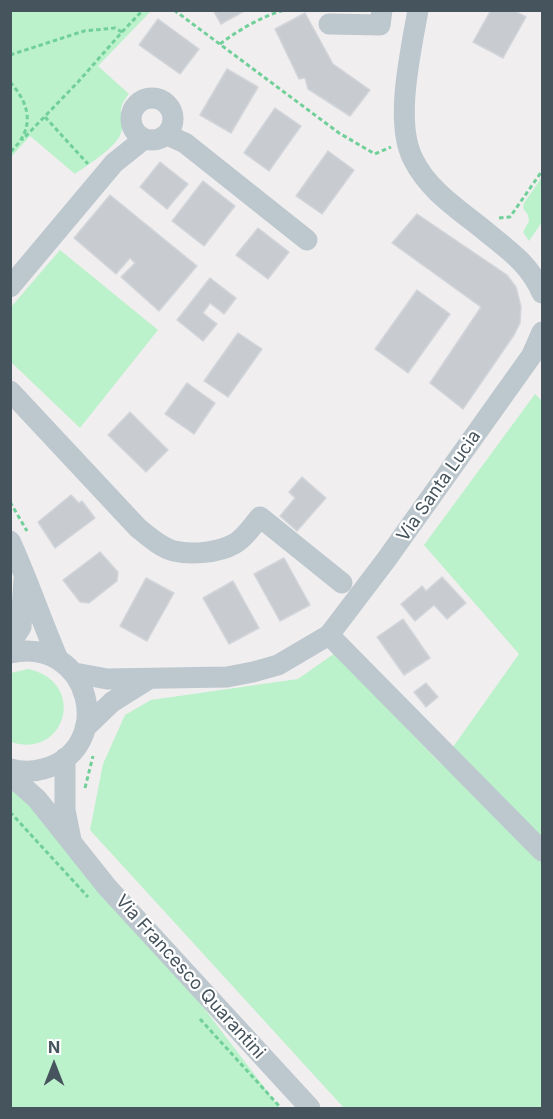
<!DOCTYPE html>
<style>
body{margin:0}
#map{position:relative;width:553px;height:1119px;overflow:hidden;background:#f1eeef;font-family:Inter,sans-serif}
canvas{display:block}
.frame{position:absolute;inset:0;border:12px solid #46545d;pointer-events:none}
.north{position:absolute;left:24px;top:1035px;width:60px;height:60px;-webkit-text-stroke:4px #fff;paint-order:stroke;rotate:0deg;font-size:16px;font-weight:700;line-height:24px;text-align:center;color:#46545d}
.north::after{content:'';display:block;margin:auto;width:21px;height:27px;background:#46545d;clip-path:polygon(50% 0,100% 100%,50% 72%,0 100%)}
</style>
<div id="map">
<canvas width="553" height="1119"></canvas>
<div class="frame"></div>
<div class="north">N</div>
</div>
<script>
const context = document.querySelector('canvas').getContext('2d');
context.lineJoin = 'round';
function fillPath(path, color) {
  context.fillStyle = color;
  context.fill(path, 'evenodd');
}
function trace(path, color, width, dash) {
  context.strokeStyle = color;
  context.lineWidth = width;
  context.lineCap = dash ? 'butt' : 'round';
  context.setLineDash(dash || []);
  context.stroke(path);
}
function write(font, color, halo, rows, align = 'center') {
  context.font = font + ' Inter,sans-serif';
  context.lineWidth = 4.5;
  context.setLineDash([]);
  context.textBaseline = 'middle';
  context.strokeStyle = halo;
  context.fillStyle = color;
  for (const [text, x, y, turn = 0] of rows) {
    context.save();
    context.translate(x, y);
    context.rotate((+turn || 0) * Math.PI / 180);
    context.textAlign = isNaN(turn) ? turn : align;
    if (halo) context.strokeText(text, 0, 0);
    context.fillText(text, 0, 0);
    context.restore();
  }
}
fillPath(new Path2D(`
 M11,10l140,1 -53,55 31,28c-16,18 -2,24 -8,39 -5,15 -34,32 -46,41l-45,-38 -19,21z
 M542,177v45l-13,19 -6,-9 6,-11 -1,-6 -5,-7 1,-5z
 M60,250l98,80 -78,98 -69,-66v-55z
 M535,394l7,7v707h-198l-254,-278 13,-66 22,-49 26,-15 147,-21 37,-26 106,111 78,-110 -95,-109z
 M28,669c60,13 38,91 -17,73v-69z
 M10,784l69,60 201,264h-269z`), '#bbf1cb');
const building = new Path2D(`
 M213,10h33l-25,14z
 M491,10h22l13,7 -23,41 -30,-16z
 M305,13l28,51 37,26 -20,26 -42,-27 -3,-11 -6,1 -24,-50z
 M158,19l41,30 -19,25 -41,-29z
 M227,69l31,18 -27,46 -31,-18z
 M275,108l26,18 -32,45 -25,-18z
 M328,151l26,19 -32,44 -26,-18z
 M160,162l28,22 -21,25 -27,-22z
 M203,181l32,25 -31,40 -32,-25z
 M110,195l87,71 -38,45 -38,-34 14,-14 -5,-5 -14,16 -42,-36z
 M417,214l90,61 9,12 5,20 -1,16 -6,12 -51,74 -33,-26 51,-76 -89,-64z
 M258,228l31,24 -21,27 -32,-24z
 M210,278l26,20 -12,16 -14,-11 -7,10 14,11 -14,17 -26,-21z
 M417,290l33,24 -42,59 -33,-24z
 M238,333l24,16 -34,48 -24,-16z
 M187,383l28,20 -21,31 -29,-20z
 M130,412l38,38 -22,22 -38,-37z
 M302,477l24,21 -29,33 -17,-15 15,-18 -6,-6z
 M71,495l8,8 3,-2 13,17 -40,30 -17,-26z
 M100,552l18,20 -1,9 -28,22 -9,-1 -17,-22z
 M284,558l26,47 -30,16 -26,-47z
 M442,577l24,26 -19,16 -13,-14 -19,16 -14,-17 21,-18 4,5z
 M146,578l28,15 -27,48 -27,-15z
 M233,581l26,47 -30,16 -26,-46z
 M403,619l27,39 -26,17 -27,-38z
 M426,683l12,14 -12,10 -12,-15z`);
fillPath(building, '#c8ccd1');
trace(building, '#d2d5da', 1.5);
trace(new Path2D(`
 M174,10l165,123 36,21 16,-7
 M122,32l21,-22
 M220,44c20,-15 41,-27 64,-34
 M10,55l74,-24 31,-3 7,4 -44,50 -56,58
 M10,82c21,23 25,48 0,70
 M45,117l43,47
 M499,218l11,-1 32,-46
 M10,502l17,29
 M85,788l8,-32
 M10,812l78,85
 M200,1019l81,89`), '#71d099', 3, [4.5, 3]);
trace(new Path2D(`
 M418,10c-7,41 -24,112 -5,149 15,31 45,50 71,71 24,20 45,33 58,63
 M329,24l51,1 2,-15
 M131 119a21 21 0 1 1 42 0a21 21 0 1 1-42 0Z
 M167,135l18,8 122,97
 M10,287l104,-124 30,-24
 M10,391l128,137c10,8 23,20 36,23 17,4 44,2 60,-7 10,-5 19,-19 26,-27l82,66
 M10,541c18,39 31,79 48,118
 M329,635l213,216
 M10,644l11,-17 3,-48
 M10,653c81,-18 108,96 33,116 -11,3 -22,3 -33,0
 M75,673l32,6 120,-2 26,-5 25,-7 51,-30 57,-75 146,-205 10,-23
 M85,728l27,-26 35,-22
 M65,758v52l6,30
 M10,775l27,24 70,88 203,221`), '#bcc7ce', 21);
write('18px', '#46545d', '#fff', [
 ["Via Santa Lucia",439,486,-55],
 ["Via Francesco Quarantini",190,977,48]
]);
</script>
